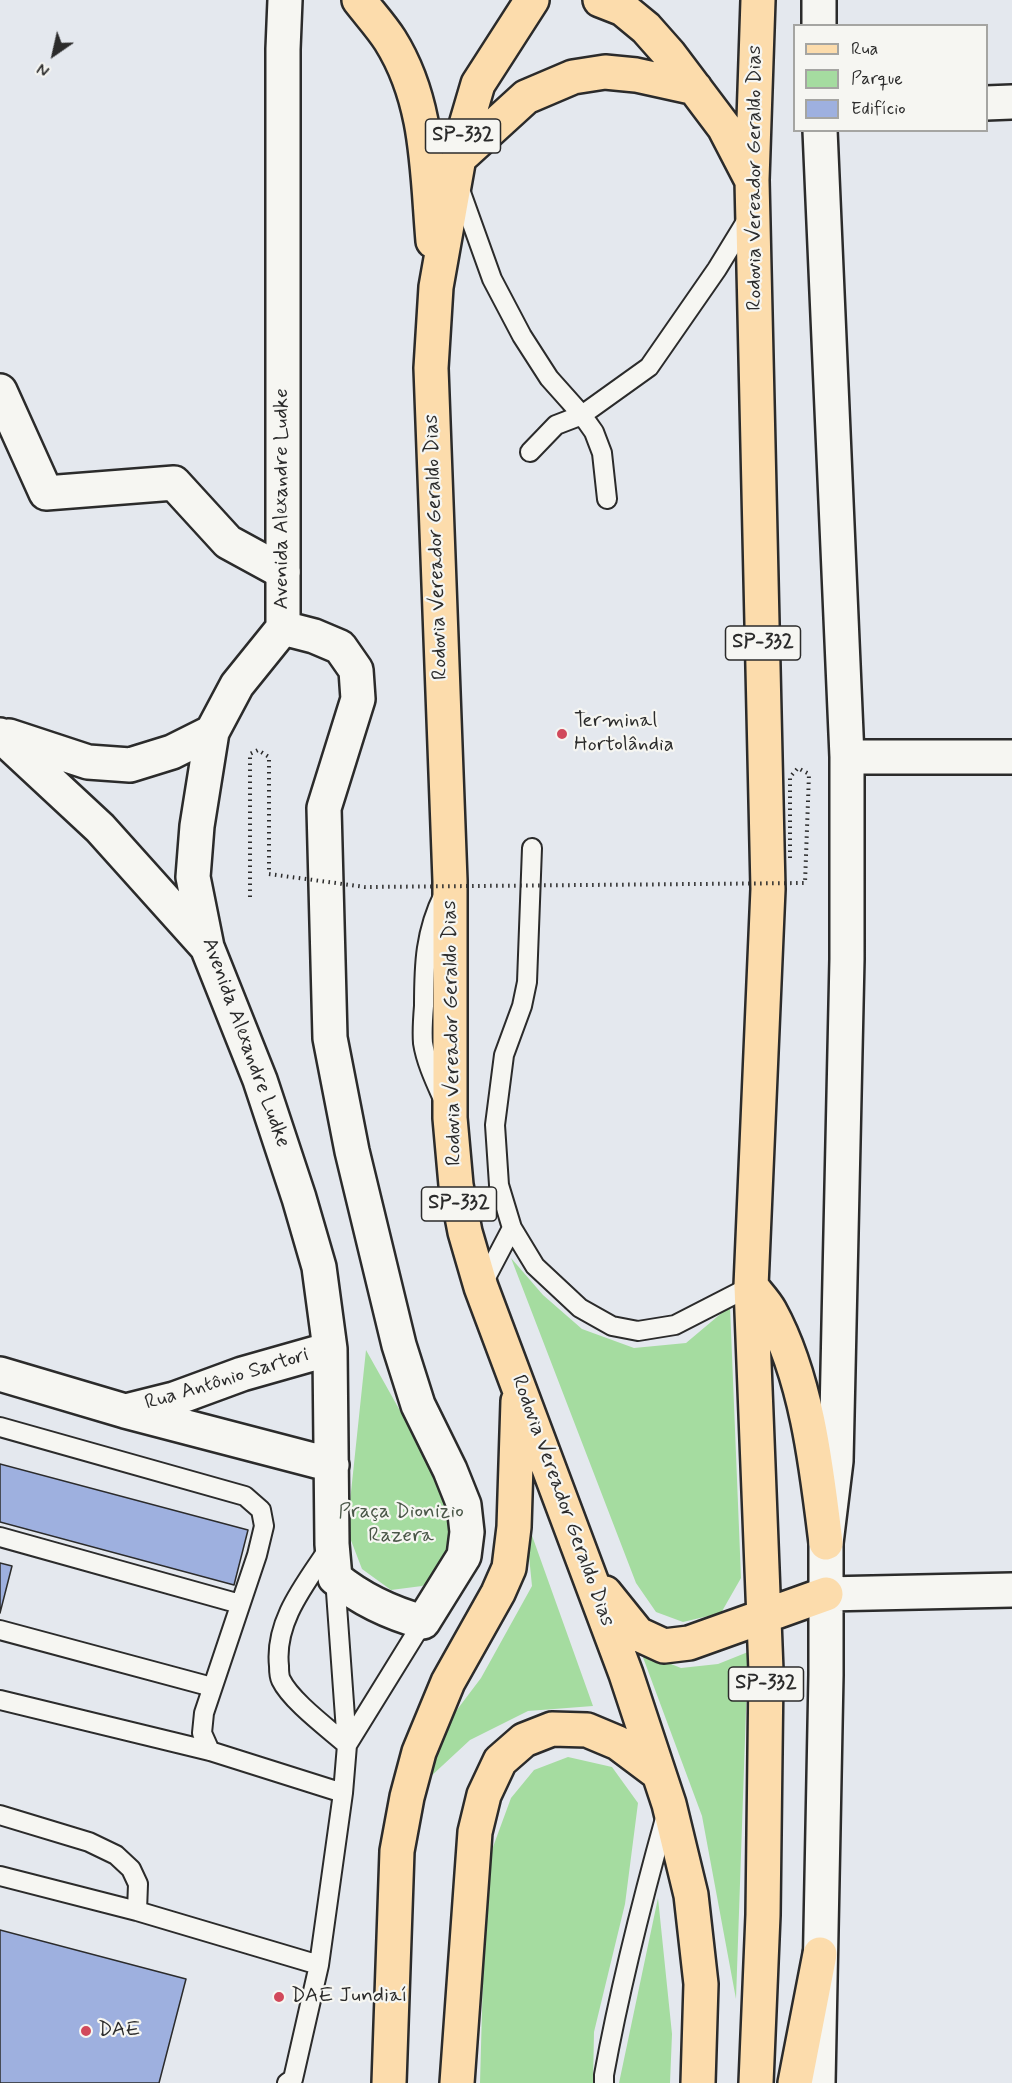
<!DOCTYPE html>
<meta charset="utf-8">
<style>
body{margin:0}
#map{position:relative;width:1012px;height:2083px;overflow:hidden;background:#e4e8ee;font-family:Mynerve,sans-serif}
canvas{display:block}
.legend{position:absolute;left:793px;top:24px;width:195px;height:108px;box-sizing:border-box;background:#f6f6f2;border:2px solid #a5a5a2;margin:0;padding:8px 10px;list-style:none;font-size:18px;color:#2b2b2b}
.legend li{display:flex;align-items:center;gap:12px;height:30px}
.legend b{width:30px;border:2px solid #a5a5a2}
.north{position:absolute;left:24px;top:24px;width:60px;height:60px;-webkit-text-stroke:4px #f6f6f2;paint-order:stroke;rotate:214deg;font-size:16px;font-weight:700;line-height:24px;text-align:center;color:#2b2b2b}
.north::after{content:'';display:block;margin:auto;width:21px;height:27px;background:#2b2b2b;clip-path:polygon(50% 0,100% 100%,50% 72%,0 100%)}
</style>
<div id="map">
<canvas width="1012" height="2083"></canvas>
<ul class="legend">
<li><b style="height:8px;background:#fcdcac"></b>Rua</li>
<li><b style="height:16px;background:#a5dca0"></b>Parque</li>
<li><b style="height:16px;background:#9eb0df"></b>Edifício</li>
</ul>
<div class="north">N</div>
</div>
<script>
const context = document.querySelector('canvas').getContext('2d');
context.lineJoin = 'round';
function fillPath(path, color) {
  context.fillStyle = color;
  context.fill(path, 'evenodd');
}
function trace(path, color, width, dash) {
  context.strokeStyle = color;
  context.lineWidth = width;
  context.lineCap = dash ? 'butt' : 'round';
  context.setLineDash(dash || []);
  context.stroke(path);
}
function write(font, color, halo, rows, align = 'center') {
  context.font = font + ' Mynerve,sans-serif';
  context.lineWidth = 4.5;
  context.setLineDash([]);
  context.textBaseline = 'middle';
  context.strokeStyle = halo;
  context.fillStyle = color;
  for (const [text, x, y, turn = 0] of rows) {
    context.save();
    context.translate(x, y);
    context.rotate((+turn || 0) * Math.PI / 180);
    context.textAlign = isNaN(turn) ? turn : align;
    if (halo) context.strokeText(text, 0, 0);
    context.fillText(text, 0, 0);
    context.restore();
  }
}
fillPath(new Path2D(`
 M511,1258l32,37 39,34 52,19 52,-5 44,-37 11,272 -20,35 -38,9 -27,-10 -20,-29z
 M366,1350l84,150 8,40 -18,34 -18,12 -31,4 -29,-21 -15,-39z
 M525,1516l68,190 -65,5 -58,29 -55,51 29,-64 37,-49 51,-92z
 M641,1652l40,16 37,-4 30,-12 -12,347 -34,-183z
 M568,1757l44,10 26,36 -13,101 -31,128 -1,51h-113l6,-217 25,-68 23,-28z
 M658,1898l14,136 -2,49h-51z`), '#a5dca0');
const building = new Path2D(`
 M0,1464l248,66 -14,55 -234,-63z
 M0,1563l12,3 -12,47z
 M0,1930l186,49 -27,104h-159z`);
fillPath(building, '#9eb0df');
trace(building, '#2b2b2b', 1.5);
const lane = new Path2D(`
 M459,187l33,92 30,57 27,42 33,37 12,17 8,21 5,46
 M530,452l26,-27 26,-10 67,-48 68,-98 33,-54
 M532,848l-5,134 -5,24 -18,49 -9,70 4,60 13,43 23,38 45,42 32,18 26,5 37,-6 76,-39
 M443,1099c-8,-18 -17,-37 -20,-56 -1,-12 0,-25 1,-37 0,-42 1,-74 20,-112
 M481,1287l31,-59
 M0,1427l245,69 16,14 3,16 -7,29 -53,158 -2,20 8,18
 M0,1537l240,67
 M331,1545c-24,37 -57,75 -52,121 0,4 0,10 2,14 10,21 48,49 66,65
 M0,1630l212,57
 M0,1700l210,51 133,42
 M347,1745l76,-123
 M0,1815l89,27 27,13 15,14 7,15 -1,27
 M0,1876l137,35 182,54
 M287,2083l6,-4 26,-114 24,-172 4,-48 -12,-167
 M604,2083v-8c16,-88 38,-174 62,-260`);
const street = new Path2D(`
 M0,391l46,102 128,-10 54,59 55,30`);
const secondary = new Path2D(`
 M819,0v26
 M986,103l26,-1
 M283,628l31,8 26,11 16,23 2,29 -34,109 6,230 22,113 47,194 19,60 32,65 14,35 3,27 -3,24 -41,66c-33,-9 -61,-22 -88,-44l-3,-34 -2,-195 -11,-82 -20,-69 -39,-118 -53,-133 -14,-70 4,-51 15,-94 25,-47 46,-57v-579l2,-49
 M0,735l100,93 106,118
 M9,736l79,26 42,3 42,-13 40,-20
 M847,757h165
 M0,1374l125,37 207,54
 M126,1411l48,-12 68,-25 88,-25
 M826,1594l186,-4
 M818,2083l8,-408v-132l10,-82 11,-502v-202l-27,-627`);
const primary = new Path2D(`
 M359,0c10,13 22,26 31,40 39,62 37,132 43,201
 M532,0l-54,84 -15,51 -27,152 -5,81 19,513v237l6,67 9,47 16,55 145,387 43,130 22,91 10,89 -3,99
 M600,0l23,9 23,19 23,26 55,73 27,52
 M458,159l68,-62 47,-20 32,-5 31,3 59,13
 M751,1286c6,8 14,16 19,25 37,67 47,158 56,232
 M605,1593l33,41 26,12 25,-3 137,-49
 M389,2083l8,-232 10,-54 12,-45 29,-70 50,-89 11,-25 5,-41 4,-126
 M457,2083l18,-251 9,-37 16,-34 24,-21 28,-11 35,1 31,13 40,30
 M756,2083l7,-168 3,-244 -15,-385 17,-397 -16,-709 6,-180
 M795,2083l25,-129`);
trace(lane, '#2b2b2b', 22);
trace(street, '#2b2b2b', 38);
trace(secondary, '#2b2b2b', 38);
trace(primary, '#2b2b2b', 38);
trace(new Path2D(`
 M250,897v-143l8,-4 11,7v117`), '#2b2b2b', 4, [1.5, 4.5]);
trace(lane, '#f6f6f2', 18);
trace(street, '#f6f6f2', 33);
trace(secondary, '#f6f6f2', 33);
trace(primary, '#fcdcac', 33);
trace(new Path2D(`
 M269,874l96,13 440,-4 4,-109 -11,-6 -8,9v85`), '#2b2b2b', 4, [1.5, 4.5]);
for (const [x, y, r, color] of [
 [562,734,6,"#d1495b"],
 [279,1997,6,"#d1495b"],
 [86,2031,6,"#d1495b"]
]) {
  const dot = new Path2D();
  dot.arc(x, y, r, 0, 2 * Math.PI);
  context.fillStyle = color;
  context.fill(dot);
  trace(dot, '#f6f6f2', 2);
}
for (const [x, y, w] of [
 [463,136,75],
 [763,643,75],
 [459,1204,75],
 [766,1684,75]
]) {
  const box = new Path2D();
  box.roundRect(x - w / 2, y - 17, w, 34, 4.5);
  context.fillStyle = '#f6f6f2';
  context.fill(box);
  trace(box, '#2b2b2b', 1.5);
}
write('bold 20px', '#2b2b2b', null, [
 ["SP-332",463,136],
 ["SP-332",763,643],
 ["SP-332",459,1204],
 ["SP-332",766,1684]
]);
write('21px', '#2b2b2b', '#f6f6f2', [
 ["Rodovia Vereador Geraldo Dias",756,178,-90],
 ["Avenida Alexandre Ludke",283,499,-90],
 ["Rodovia Vereador Geraldo Dias",437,547,-92],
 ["Rodovia Vereador Geraldo Dias",453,1033,-91],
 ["Avenida Alexandre Ludke",245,1043,70],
 ["Rua Antônio Sartori",227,1380,-17],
 ["Rodovia Vereador Geraldo Dias",562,1501,70]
]);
write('21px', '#2b2b2b', '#f6f6f2', [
 ["Terminal",574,722],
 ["Hortolândia",574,746],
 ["DAE Jundiaí",291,1997],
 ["DAE",98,2031]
], 'left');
write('21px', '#4a5748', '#f6f6f2', [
 ["Praça Dionizio",401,1513],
 ["Razera",401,1537]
]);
</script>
